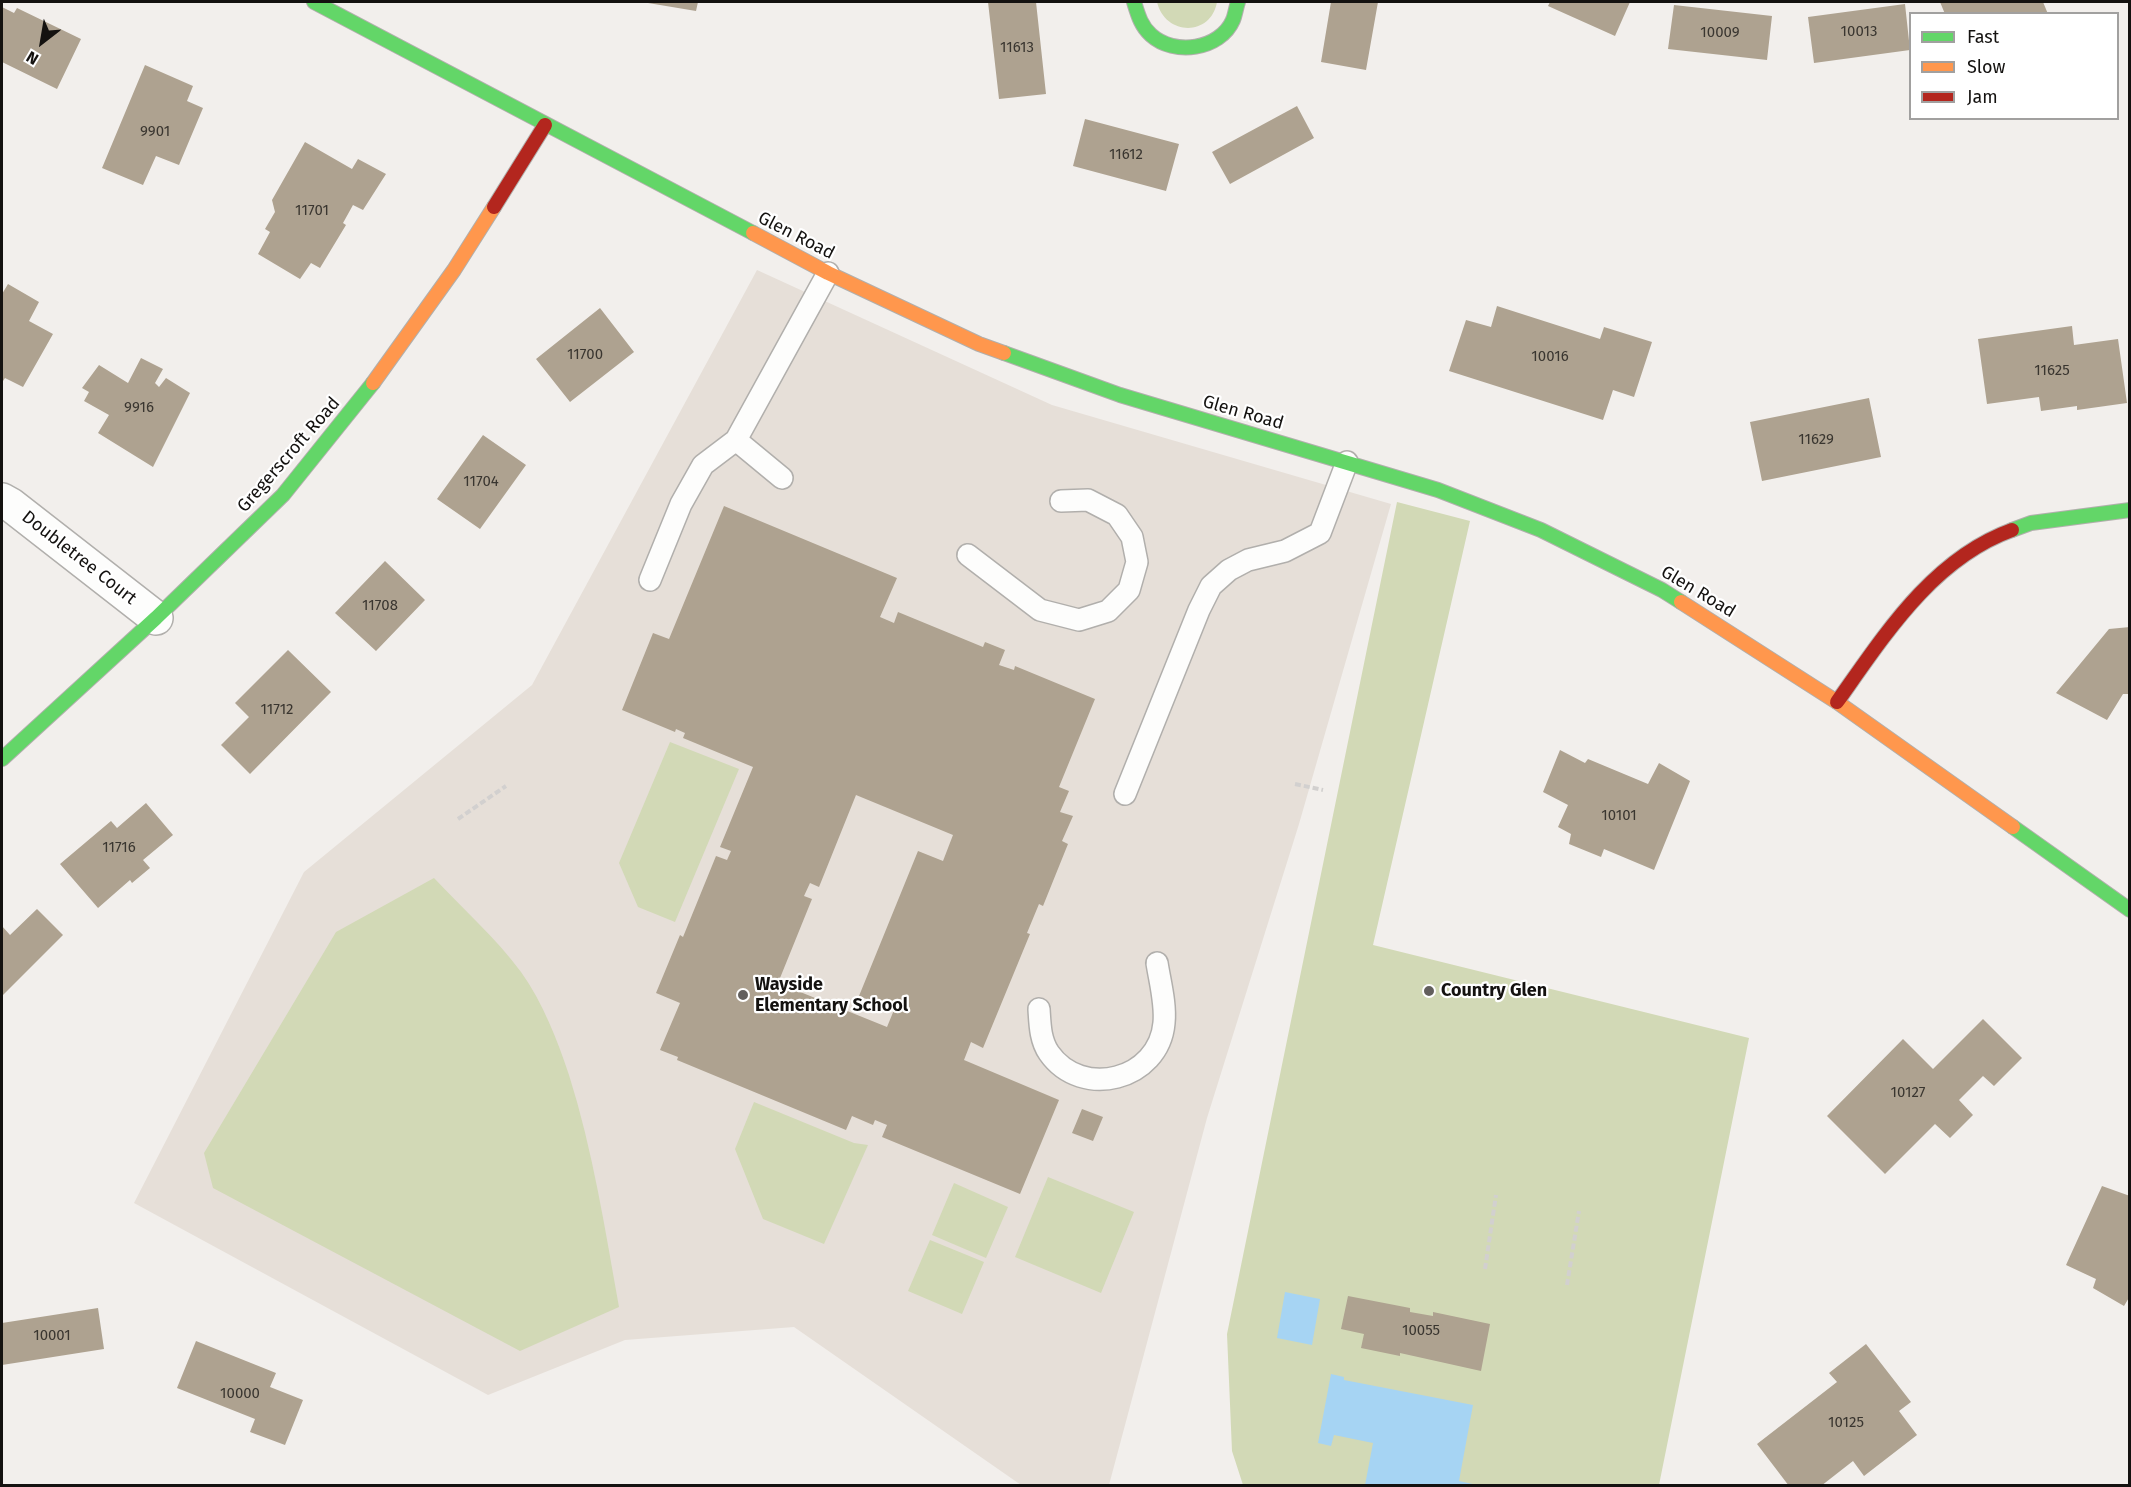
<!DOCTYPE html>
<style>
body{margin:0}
#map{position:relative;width:2131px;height:1487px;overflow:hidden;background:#f2efec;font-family:"Fira Sans",sans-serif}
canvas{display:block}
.frame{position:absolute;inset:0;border:3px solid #141210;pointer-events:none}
.legend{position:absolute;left:1909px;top:12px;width:210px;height:108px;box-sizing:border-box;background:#fff;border:2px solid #a1a09f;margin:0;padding:8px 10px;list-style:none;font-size:18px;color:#141210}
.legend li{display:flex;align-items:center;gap:12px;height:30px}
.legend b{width:30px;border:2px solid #a1a09f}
.north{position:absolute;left:12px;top:12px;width:60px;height:60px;-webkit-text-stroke:4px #fff;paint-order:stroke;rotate:211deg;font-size:16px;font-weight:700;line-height:24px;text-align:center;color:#141210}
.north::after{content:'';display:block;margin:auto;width:21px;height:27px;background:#141210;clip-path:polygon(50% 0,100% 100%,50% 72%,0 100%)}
</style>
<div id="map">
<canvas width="2131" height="1487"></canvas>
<div class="frame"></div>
<ul class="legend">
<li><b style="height:8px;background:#63d668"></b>Fast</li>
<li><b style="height:8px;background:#ff974d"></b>Slow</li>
<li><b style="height:8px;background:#b3261e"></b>Jam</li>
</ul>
<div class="north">N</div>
</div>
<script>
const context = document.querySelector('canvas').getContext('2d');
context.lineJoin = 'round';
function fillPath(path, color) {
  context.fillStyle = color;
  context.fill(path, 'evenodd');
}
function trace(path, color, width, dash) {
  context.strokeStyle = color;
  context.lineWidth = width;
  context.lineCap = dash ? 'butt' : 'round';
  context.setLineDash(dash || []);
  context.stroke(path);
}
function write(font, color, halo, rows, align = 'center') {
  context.font = font + ' "Fira Sans",sans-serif';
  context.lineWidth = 4.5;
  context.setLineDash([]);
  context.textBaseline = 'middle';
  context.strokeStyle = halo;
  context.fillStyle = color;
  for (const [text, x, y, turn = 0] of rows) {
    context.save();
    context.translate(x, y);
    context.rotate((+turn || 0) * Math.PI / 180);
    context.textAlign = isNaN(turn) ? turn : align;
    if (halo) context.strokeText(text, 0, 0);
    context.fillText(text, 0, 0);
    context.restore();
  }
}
fillPath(new Path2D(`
 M757,270l295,135 339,99 -92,320 -92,294 -98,367h-88l-227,-158 -169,13 -137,55 -354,-192 170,-331 228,-187z`), '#e6dfd8');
fillPath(new Path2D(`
 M1157,2h60c-6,35 -52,34 -60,0z
 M1397,502l73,19 -97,424 376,93 -90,447h-416l-11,-34 -5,-117z
 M670,742l69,27 -64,153 -37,-15 -19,-44z
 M434,878c29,31 62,60 87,94 22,31 36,67 48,103 24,76 36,154 50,232l-99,44 -307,-163 -9,-35 132,-221z
 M754,1102l100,41 14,2 -44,99 -61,-25 -28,-70z
 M1048,1177l86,35 -33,81 -86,-36z
 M954,1183l54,24 -22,51 -54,-23z
 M930,1240l54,22 -22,52 -54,-23z`), '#d2d9b6');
fillPath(new Path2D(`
 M1285,1292l35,7 -8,46 -35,-7z
 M1331,1374l13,3v3l129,25 -14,76 18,4h-112l8,-42 -39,-8 -3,11 -13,-3z`), '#a6d4f3');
fillPath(new Path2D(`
 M642,2h56l-2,9z
 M988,2h48l10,92 -47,5z
 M1331,2h47l-12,68 -45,-8z
 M1550,2h80l-15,34 -67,-30z
 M1940,2h103l5,12h-103z
 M1905,4l5,46 -96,13 -6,-46z
 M1674,5l98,11 -5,44 -99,-11z
 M2,7l12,6 3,-5 64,31 -24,50 -55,-27z
 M145,65l48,21 -6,15 16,7 -24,57 -23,-9 -13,29 -41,-17z
 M1297,106l17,32 -84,46 -18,-32z
 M1085,119l94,25 -13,47 -93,-25z
 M305,142l47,27 6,-10 28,15 -23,36 -10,-5 -10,18 3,2 -26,43 -9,-5 -11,16 -42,-25 12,-22 -5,-3 10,-17 -3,-12z
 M8,284l31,18 -10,19 24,13 -30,53 -18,-9 -2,3 -1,-1v-86z
 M1497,306l103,33 4,-12 48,15 -18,55 -21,-7 -10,30 -154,-49 17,-51 25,7z
 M600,308l34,44 -64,50 -34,-43z
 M2072,326l2,19 44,-6 9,64 -50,7v-4l-36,5 -2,-14 -52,7 -9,-65z
 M141,358l22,11 -8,14 4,4 7,-9 24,15 -37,74 -55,-34 11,-18 -25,-14 5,-9 -7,-4 17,-23 29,18z
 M1869,398l12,59 -119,24 -12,-59z
 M483,435l43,30 -46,64 -43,-30z
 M724,506l173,72 -17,39 14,6 4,-11 85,35 2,-5 20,8 -6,15 15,5 1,-4 80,33 -36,88 10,4 -9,21 13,4 -11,25 6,3 -25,62 -4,-2 -12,29 3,1 -47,114 -12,-6 -7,18 95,40 -39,94 -138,-57 5,-12 -12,-5 -2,5 -21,-9 -6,14 -169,-70 1,-3 -18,-7 20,-47 -24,-10 24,-58 3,2 33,-81 11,4 4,-9 -11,-4 33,-80 -70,-29 2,-5 -9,-4 -1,3 -53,-22 31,-77 16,6zM856,795l97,40 -10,26 -25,-10 -59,145 35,14 -7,17 -109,-44 34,-84 -8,-3 6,-13 9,4z
 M385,561l40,39 -49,51 -41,-38z
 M2130,627v67h-7l-16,26 -51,-27 53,-64z
 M288,650l43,42 -81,82 -29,-29 28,-28 -14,-14z
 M1560,750l25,13 3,-4 60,25 11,-21 31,18 -36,89 -50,-21 -3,8 -32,-13 2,-10 -13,-7 10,-22 -25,-13z
 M146,803l27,32 -30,25 7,8 -18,15 -2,-3 -32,28 -38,-44 51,-43 6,7z
 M37,909l26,26 -61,61v-70l8,9z
 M1983,1019l39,39 -28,28 -11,-10 -24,24 14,15 -23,23 -15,-14 -50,50 -58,-58 76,-77 30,30z
 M1082,1109l21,8 -10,24 -21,-8z
 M2102,1186l28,10v100l-6,10 -31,-18 3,-9 -30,-14z
 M1348,1296l62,12v4l23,4v-4l57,12 -9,47 -81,-18v3l-39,-8 3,-14 -23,-5z
 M98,1308l6,41 -102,16v-42z
 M196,1341l80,32 -6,14 33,13 -18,45 -35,-13 5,-13 -78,-31z
 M1866,1344l45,58 -12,9 18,24 -53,41 -11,-15 -32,25h-32l-32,-42 80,-62 -8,-9z`), '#aea290');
const lane = new Path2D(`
 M782,478l-46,-38 92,-167
 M968,555l72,55 39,10 29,-9 21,-21 8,-28 -5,-25 -15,-22 -29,-15 -27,1
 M650,580l31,-76 22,-39 33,-25
 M1125,794l74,-184 12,-24 18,-16 19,-10 37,-9 35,-18 27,-71
 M1039,1009c1,15 1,31 10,44 33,47 110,27 115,-30 2,-19 -4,-41 -7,-60`);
const street = new Path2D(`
 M2,500l9,5 145,113`);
const fast = new Path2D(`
 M314,2l439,231
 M1134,2c4,13 7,24 17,33 23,21 69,15 82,-15 2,-5 3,-12 5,-18
 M1004,353l116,42 318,95 103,40 121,60 19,12
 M2012,530l19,-7 99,-13
 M2,759l154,-141 127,-123 90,-112
 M2013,827l117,83`);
const slow = new Path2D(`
 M753,233l75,40 151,71 25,9
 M373,383l81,-113 40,-63
 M1681,602l156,100 176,125`);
const jam = new Path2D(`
 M494,207l51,-82
 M1837,702c47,-66 95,-143 175,-172`);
trace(lane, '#b1afac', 24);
trace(street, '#b1afac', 36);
trace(fast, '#b1afac', 16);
trace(slow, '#b1afac', 16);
trace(jam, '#b1afac', 16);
trace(new Path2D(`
 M1295,784l28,6
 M458,819l48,-33
 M1485,1269l11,-74
 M1567,1285l12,-74`), '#d2d0cf', 4, [6, 3]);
trace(lane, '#fdfdfc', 21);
trace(street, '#fdfdfc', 33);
trace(fast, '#63d668', 14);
trace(slow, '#ff974d', 14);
trace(jam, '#b3261e', 14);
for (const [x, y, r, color] of [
 [1429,991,6,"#625f5d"],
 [743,995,6,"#625f5d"]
]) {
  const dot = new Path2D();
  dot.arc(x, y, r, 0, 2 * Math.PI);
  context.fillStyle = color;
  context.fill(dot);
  trace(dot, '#fff', 2);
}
write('15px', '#3a3630', null, [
 ["10013",1859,32],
 ["10009",1720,33],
 ["11613",1017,48],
 ["9901",155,132],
 ["11612",1126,155],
 ["11701",312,211],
 ["11700",585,355],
 ["10016",1550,357],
 ["11625",2052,371],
 ["9916",139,408],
 ["11629",1816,440],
 ["11704",481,482],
 ["11708",380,606],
 ["11712",277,710],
 ["10101",1619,816],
 ["11716",119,848],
 ["10127",1908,1093],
 ["10055",1421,1331],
 ["10001",52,1336],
 ["10000",240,1394],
 ["10125",1846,1423]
]);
write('18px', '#141210', '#fff', [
 ["Glen Road",796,236,27],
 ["Glen Road",1243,413,16],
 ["Gregerscroft Road",289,455,-49],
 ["Doubletree Court",79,558,38],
 ["Glen Road",1698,592,31]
]);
write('bold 18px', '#141210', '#fff', [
 ["Wayside",755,985],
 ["Elementary School",755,1006],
 ["Country Glen",1441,991]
], 'left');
</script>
